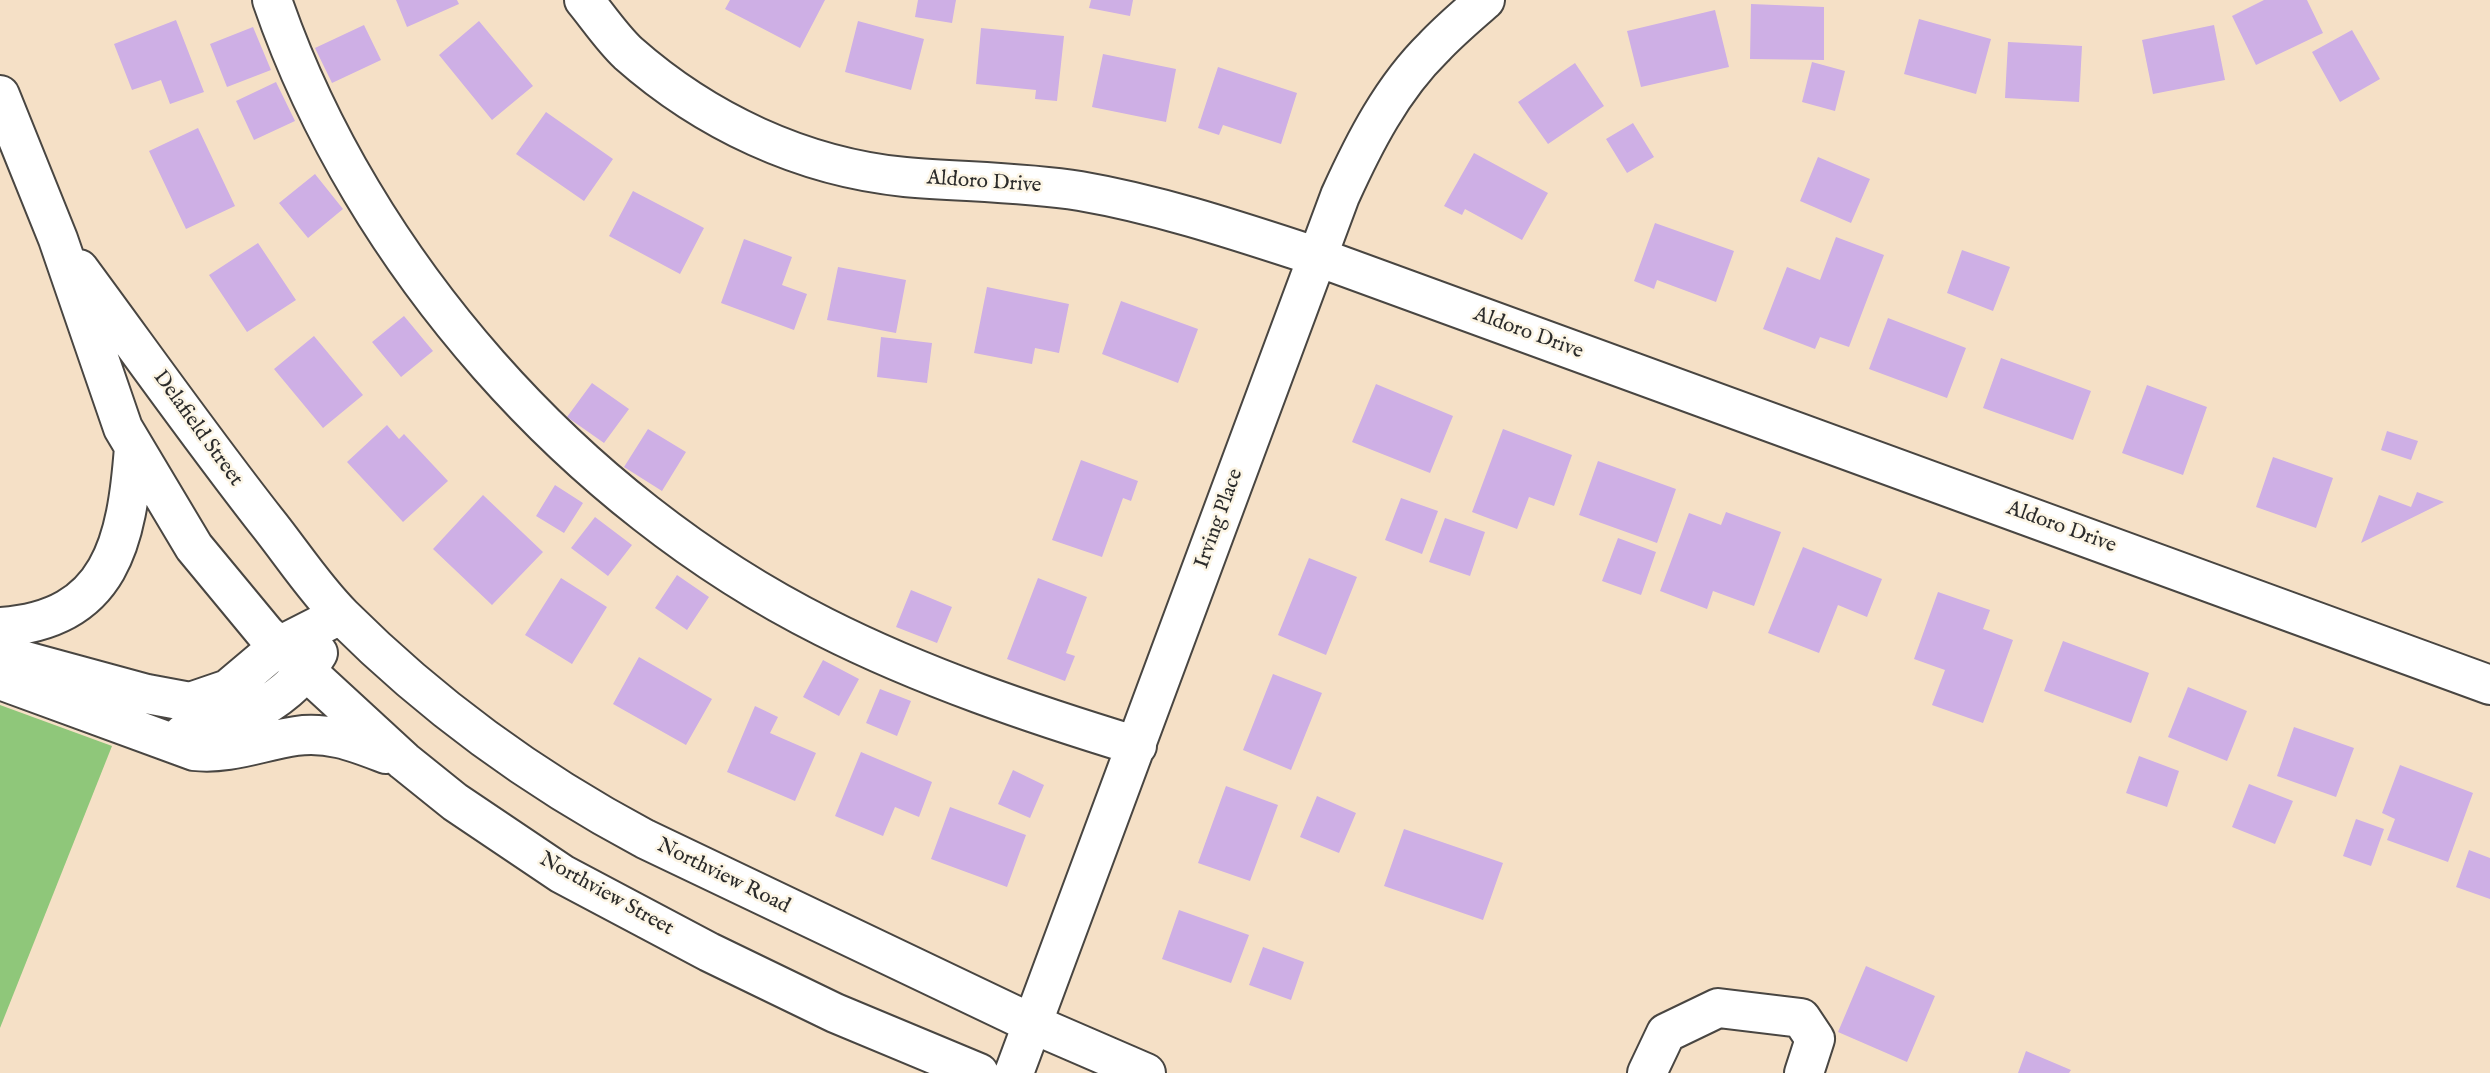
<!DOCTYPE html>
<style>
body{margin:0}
canvas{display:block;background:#f5e0c6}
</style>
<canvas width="2490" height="1073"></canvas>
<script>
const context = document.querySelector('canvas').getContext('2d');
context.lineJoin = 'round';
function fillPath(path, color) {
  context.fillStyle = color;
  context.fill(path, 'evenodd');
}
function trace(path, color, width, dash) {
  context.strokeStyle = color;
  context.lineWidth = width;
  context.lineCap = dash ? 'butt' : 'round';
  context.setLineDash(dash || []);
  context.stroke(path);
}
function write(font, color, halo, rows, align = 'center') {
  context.font = font + ' "IM FELL English",serif';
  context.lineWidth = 5;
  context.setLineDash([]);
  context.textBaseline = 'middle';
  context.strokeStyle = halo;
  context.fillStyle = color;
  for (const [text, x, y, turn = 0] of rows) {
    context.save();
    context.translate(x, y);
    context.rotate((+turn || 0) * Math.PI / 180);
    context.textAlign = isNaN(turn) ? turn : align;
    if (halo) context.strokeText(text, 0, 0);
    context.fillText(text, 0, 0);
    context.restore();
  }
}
fillPath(new Path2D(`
 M0,705l112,41 -112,282z`), '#8fc77a');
fillPath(new Path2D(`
 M396,0h61l2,4 -52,23z
 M730,0h95l-25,48 -75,-39z
 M918,0h38l-4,23 -37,-6z
 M1091,0h42l-3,16 -41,-8z
 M2264,0h43l16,33 -67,32 -24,-49z
 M1751,4l73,3v53l-74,-1z
 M1715,10l14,57 -88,20 -14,-56z
 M1919,19l72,20 -15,55 -72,-20z
 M176,20l28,72 -34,12 -9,-24 -29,10 -18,-46z
 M479,21l54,65 -41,34 -53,-65z
 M858,21l66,18 -13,51 -66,-18z
 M364,25l17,35 -49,23 -17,-35z
 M2214,25l11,55 -72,14 -11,-54z
 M253,27l18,43 -44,17 -17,-43z
 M981,28l83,8 -7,65 -22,-2 1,-9 -60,-6z
 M2352,30l28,49 -40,23 -28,-50z
 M2008,42l74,4 -3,56 -74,-4z
 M1103,54l73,15 -10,53 -74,-15z
 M1812,62l33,9 -10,40 -33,-9z
 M1575,63l29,43 -56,38 -30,-42z
 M1218,67l79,26 -16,51 -58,-19 -4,10 -21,-7z
 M276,82l19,39 -41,19 -18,-39z
 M546,112l67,47 -29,42 -68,-47z
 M1633,123l21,34 -27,16 -21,-34z
 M198,128l37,78 -49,23 -37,-78z
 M1474,153l74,40 -26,47 -57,-31 -3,6 -18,-9z
 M1818,157l52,22 -19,44 -51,-22z
 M315,174l28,35 -35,29 -29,-35z
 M633,191l71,37 -24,46 -71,-38z
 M1655,223l79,28 -18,51 -59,-22 -3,9 -20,-8z
 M1836,237l48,18 -35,92 -29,-10 -5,12 -52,-20 24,-62 33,13z
 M744,239l48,18 -10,28 25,9 -13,36 -73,-27z
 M258,243l38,57 -49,32 -38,-57z
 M1962,250l48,17 -17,44 -46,-18z
 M838,267l68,13 -10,53 -69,-13z
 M987,287l82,17 -10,49 -24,-5 -3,16 -58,-11z
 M1121,301l77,28 -20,54 -76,-29z
 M404,316l29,35 -32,26 -29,-35z
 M1888,318l78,30 -19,50 -78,-29z
 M314,336l49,59 -40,33 -49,-59z
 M881,337l51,6 -5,40 -50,-6z
 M2001,358l90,33 -18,49 -90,-32z
 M592,383l37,26 -25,34 -37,-26z
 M1376,384l77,32 -23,57 -78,-31z
 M2147,385l60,22 -24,68 -61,-22z
 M387,425l12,14 5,-5 44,47 -45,41 -56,-60z
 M648,429l38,23 -24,39 -38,-24z
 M1503,429l69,26 -18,51 -25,-9 -12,32 -45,-17z
 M2387,431l31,10 -7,19 -30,-10z
 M2273,457l60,21 -17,50 -60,-21z
 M1081,460l57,21 -7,20 -8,-3 -21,59 -50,-17z
 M1598,461l78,28 -19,54 -78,-28z
 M555,485l28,18 -19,30 -28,-17z
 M2417,492l27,10 -83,41 18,-48 32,12z
 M483,495l60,57 -51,53 -59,-56z
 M1401,498l37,13 -16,43 -37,-14z
 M1726,512l55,20 -27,74 -41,-15 -6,18 -47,-18 29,-78 32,12z
 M595,517l37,28 -24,31 -37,-28z
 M1445,518l40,14 -15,44 -41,-14z
 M1618,538l38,14 -15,43 -39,-14z
 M1803,547l79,32 -15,38 -29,-12 -19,48 -51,-20z
 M1309,558l48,19 -31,78 -48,-20z
 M677,575l32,22 -22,33 -32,-22z
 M561,578l46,29 -35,57 -47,-29z
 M1038,578l49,19 -21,56 9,3 -10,25 -58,-22z
 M911,590l41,17 -15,36 -41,-16z
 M1938,592l52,18 -7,19 30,11 -30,83 -51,-18 13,-35 -31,-11z
 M2063,641l86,32 -18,50 -87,-32z
 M639,657l73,42 -26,46 -73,-41z
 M823,660l36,19 -20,37 -36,-19z
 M1273,674l49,19 -31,77 -48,-20z
 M2188,687l59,24 -20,50 -59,-24z
 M880,689l31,12 -14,35 -31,-13z
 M755,706l23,11 -8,16 46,20 -21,48 -68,-29z
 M2294,727l60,21 -18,49 -59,-21z
 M861,752l71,30 -13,35 -24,-10 -12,29 -48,-20z
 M2139,756l40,15 -12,36 -41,-14z
 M2400,765l73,28 -25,69 -61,-22 8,-21 -13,-6z
 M1013,770l31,15 -14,33 -32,-14z
 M2249,784l44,17 -18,43 -43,-17z
 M1226,786l52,19 -28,76 -52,-18z
 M1317,796l39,17 -17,40 -39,-16z
 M950,807l76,28 -19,52 -76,-28z
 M2356,819l28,10 -13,37 -28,-10z
 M1404,829l99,34 -20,57 -99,-34z
 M2469,850l21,8v41l-34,-12z
 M1179,910l70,25 -18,48 -69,-24z
 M1263,947l41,15 -13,38 -42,-15z
 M1866,966l69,30 -28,66 -69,-30z
 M2026,1051l45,19 -2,3h-51z`), '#ceafe5');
const minor = new Path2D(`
 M272,0c90,262 304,503 552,627 99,50 208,87 313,119
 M584,0c14,17 28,38 44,53 77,68 174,114 277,124 58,5 117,5 175,14 81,14 158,40 235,65l1175,429
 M0,95l58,144 65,189 71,119 72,87 138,127 51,41 107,72 147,78 126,61 144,60
 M79,269c62,84 122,169 187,252 25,31 48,67 76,95 89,89 192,164 303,223l390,186 111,48
 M0,627c112,-7 127,-87 134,-180
 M0,654l147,40 43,8 38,-13 51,-43 61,-31
 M0,680l194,71c36,4 67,-10 102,-15 32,-5 61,7 90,18
 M183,734c52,-5 109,-36 135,-81
 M1014,1073l326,-877c24,-53 52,-108 94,-149 16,-17 34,-32 51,-47
 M1647,1073l19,-40 52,-25 83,10 14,21 -11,34`);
trace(minor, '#494642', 42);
trace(minor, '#fff', 38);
write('21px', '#2b2b2b', '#fcf5e5', [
 ["Aldoro Drive",984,183,4],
 ["Aldoro Drive",1528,334,20],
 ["Delafield Street",197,429,54],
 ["Irving Place",1220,519,-70],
 ["Aldoro Drive",2061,528,20],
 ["Northview Road",723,877,26],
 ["Northview Street",606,895,29]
]);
</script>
